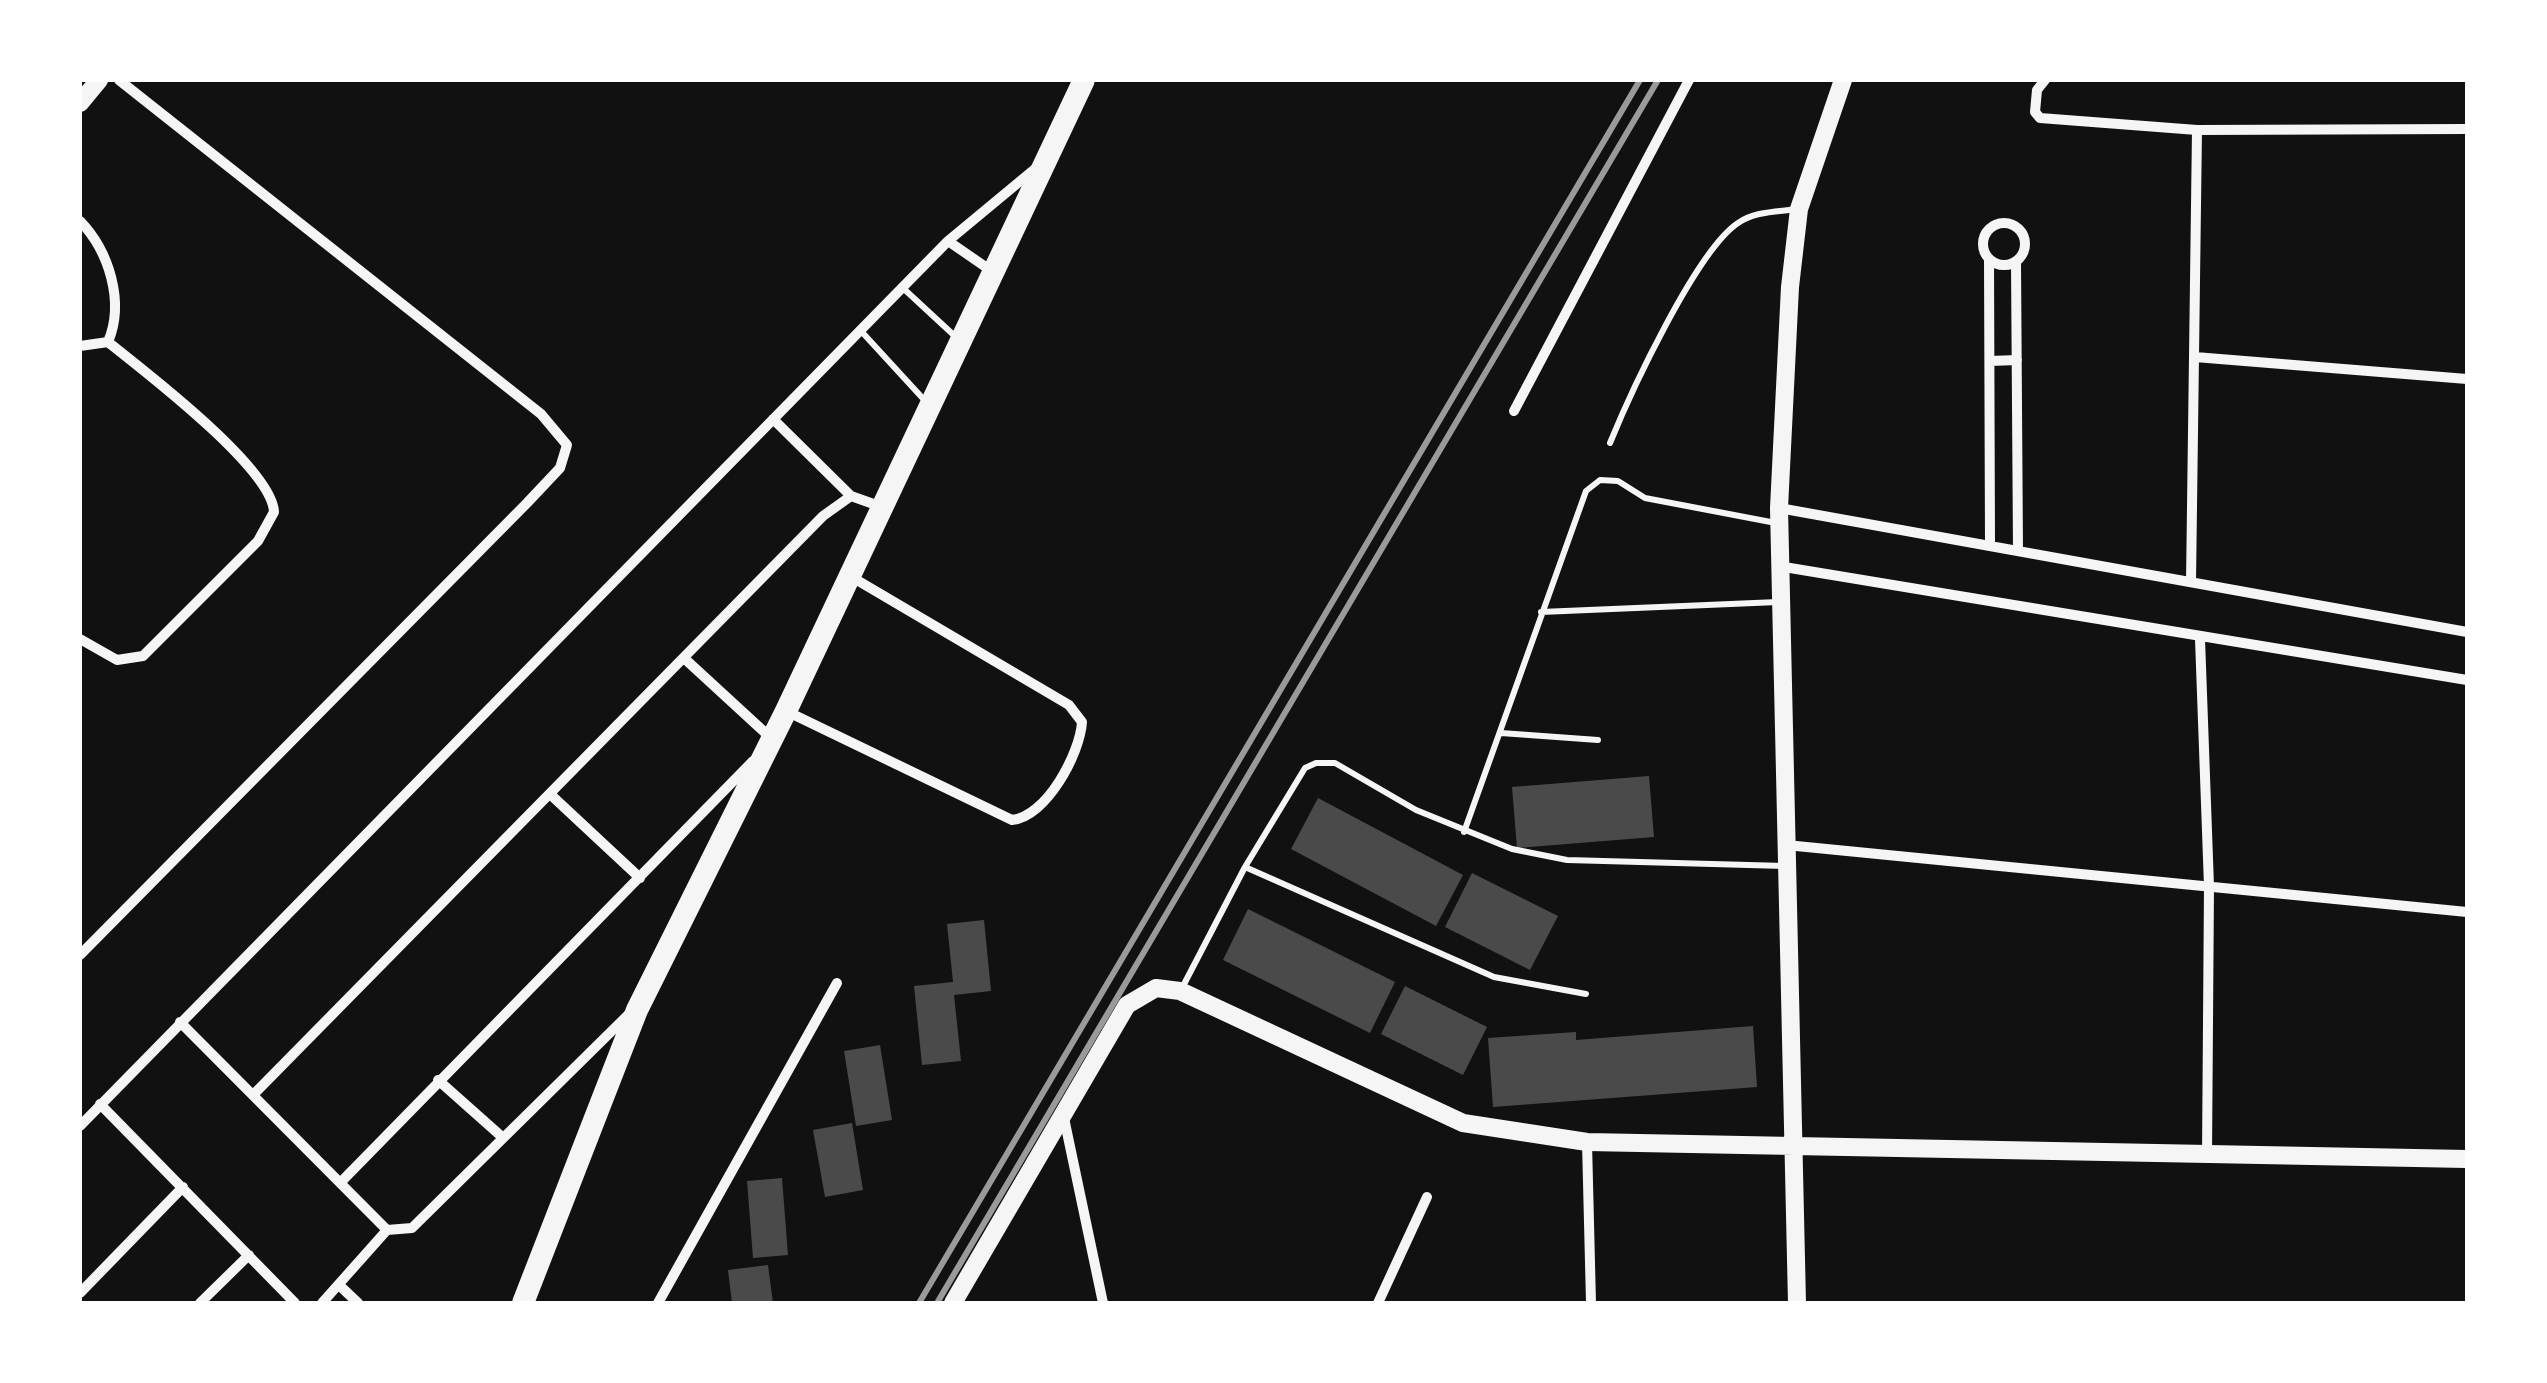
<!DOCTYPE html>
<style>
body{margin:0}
#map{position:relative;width:2547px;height:1383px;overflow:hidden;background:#111;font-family:"Fira Sans Condensed",sans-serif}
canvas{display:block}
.frame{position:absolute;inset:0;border:82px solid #fff;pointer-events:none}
</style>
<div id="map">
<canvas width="2547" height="1383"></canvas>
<div class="frame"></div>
</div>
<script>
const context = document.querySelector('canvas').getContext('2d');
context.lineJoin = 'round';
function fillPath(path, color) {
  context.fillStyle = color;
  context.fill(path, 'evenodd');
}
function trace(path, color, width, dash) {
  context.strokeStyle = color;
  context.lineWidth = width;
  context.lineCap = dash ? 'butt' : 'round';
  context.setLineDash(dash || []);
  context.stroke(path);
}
fillPath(new Path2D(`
 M1649,776l5,61 -137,11 -5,-61z
 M1318,798l145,77 -27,51 -145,-77z
 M1472,873l86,43 -28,54 -85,-43z
 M1248,909l147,73 -25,51 -147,-73z
 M984,920l7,71 -37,4 7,66 -39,4 -8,-79 39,-4 -6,-58z
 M1405,986l82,41 -24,48 -82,-41z
 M1753,1026l4,61 -264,20 -5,-69 88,-6v8z
 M880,1045l12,75 -36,6 -12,-75z
 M852,1123l11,67 -38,7 -12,-67z
 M782,1178l6,77 -35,3 -6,-77z
 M768,1265l5,38h-41l-4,-33z`), '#4a4a4a');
trace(new Path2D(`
 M904,289l54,50
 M861,331l67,73
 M1610,443c20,-49 86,-192 128,-220 17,-12 39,-11 59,-14
 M1541,612l237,-10
 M1501,733l97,7
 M1464,832l122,-341 14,-11 18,1 27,17 131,25
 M1245,867l249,110 92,17
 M1181,990l64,-123 60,-99 11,-5h19l81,47 96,39 55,11 218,6`), '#f5f5f5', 6);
trace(new Path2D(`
 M2045,80l-8,10 -2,22 5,6 157,12
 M80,221c29,30 45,81 28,121
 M1983 244a21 21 0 1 1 42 0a21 21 0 1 1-42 0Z
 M948,241l45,31
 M1989,259l1,285
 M2016,262l2,288
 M80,346l28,-4c36,29 164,126 166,170l-16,29 -115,115 -26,4 -37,-21
 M2195,357l272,22
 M1990,361l27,-1
 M1514,411l175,-331
 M773,419l78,77
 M1779,508l688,124
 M1778,566l689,114
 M2191,582l6,-452 270,-1
 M2200,639l9,247 -2,270
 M685,659l87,80
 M786,711l226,109c34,-3 68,-66 70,-98l-13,-17 -219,-129
 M551,795l89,83
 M1786,845l681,67
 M80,955l447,-452 33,-35 7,-23 -26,-31 -422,-334
 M180,1022l207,208
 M438,1080l63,56
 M253,1095l570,-579 28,-20 31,11
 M100,1104l195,199
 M1064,1118l39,185
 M80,1126l868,-885 88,-73
 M1587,1142l4,161
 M341,1182l412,-421
 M339,1285l19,18
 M80,1293l103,-106
 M200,1303l49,-48
 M322,1303l65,-73 25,-2 218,-215
 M658,1303l179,-320
 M1378,1303l49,-106`), '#f5f5f5', 10);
trace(new Path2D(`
 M80,103l19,-23
 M953,1303l174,-298 29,-17 24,3 283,132 124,19 880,17
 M1797,1303l-18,-795 11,-221 9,-78 44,-129`), '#f5f5f5', 18);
trace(new Path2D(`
 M523,1303l114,-293 149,-299 298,-631`), '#f5f5f5', 22);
trace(new Path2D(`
 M919,1303l721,-1223
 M937,1303l721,-1223`), '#9a9a9a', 6);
</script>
